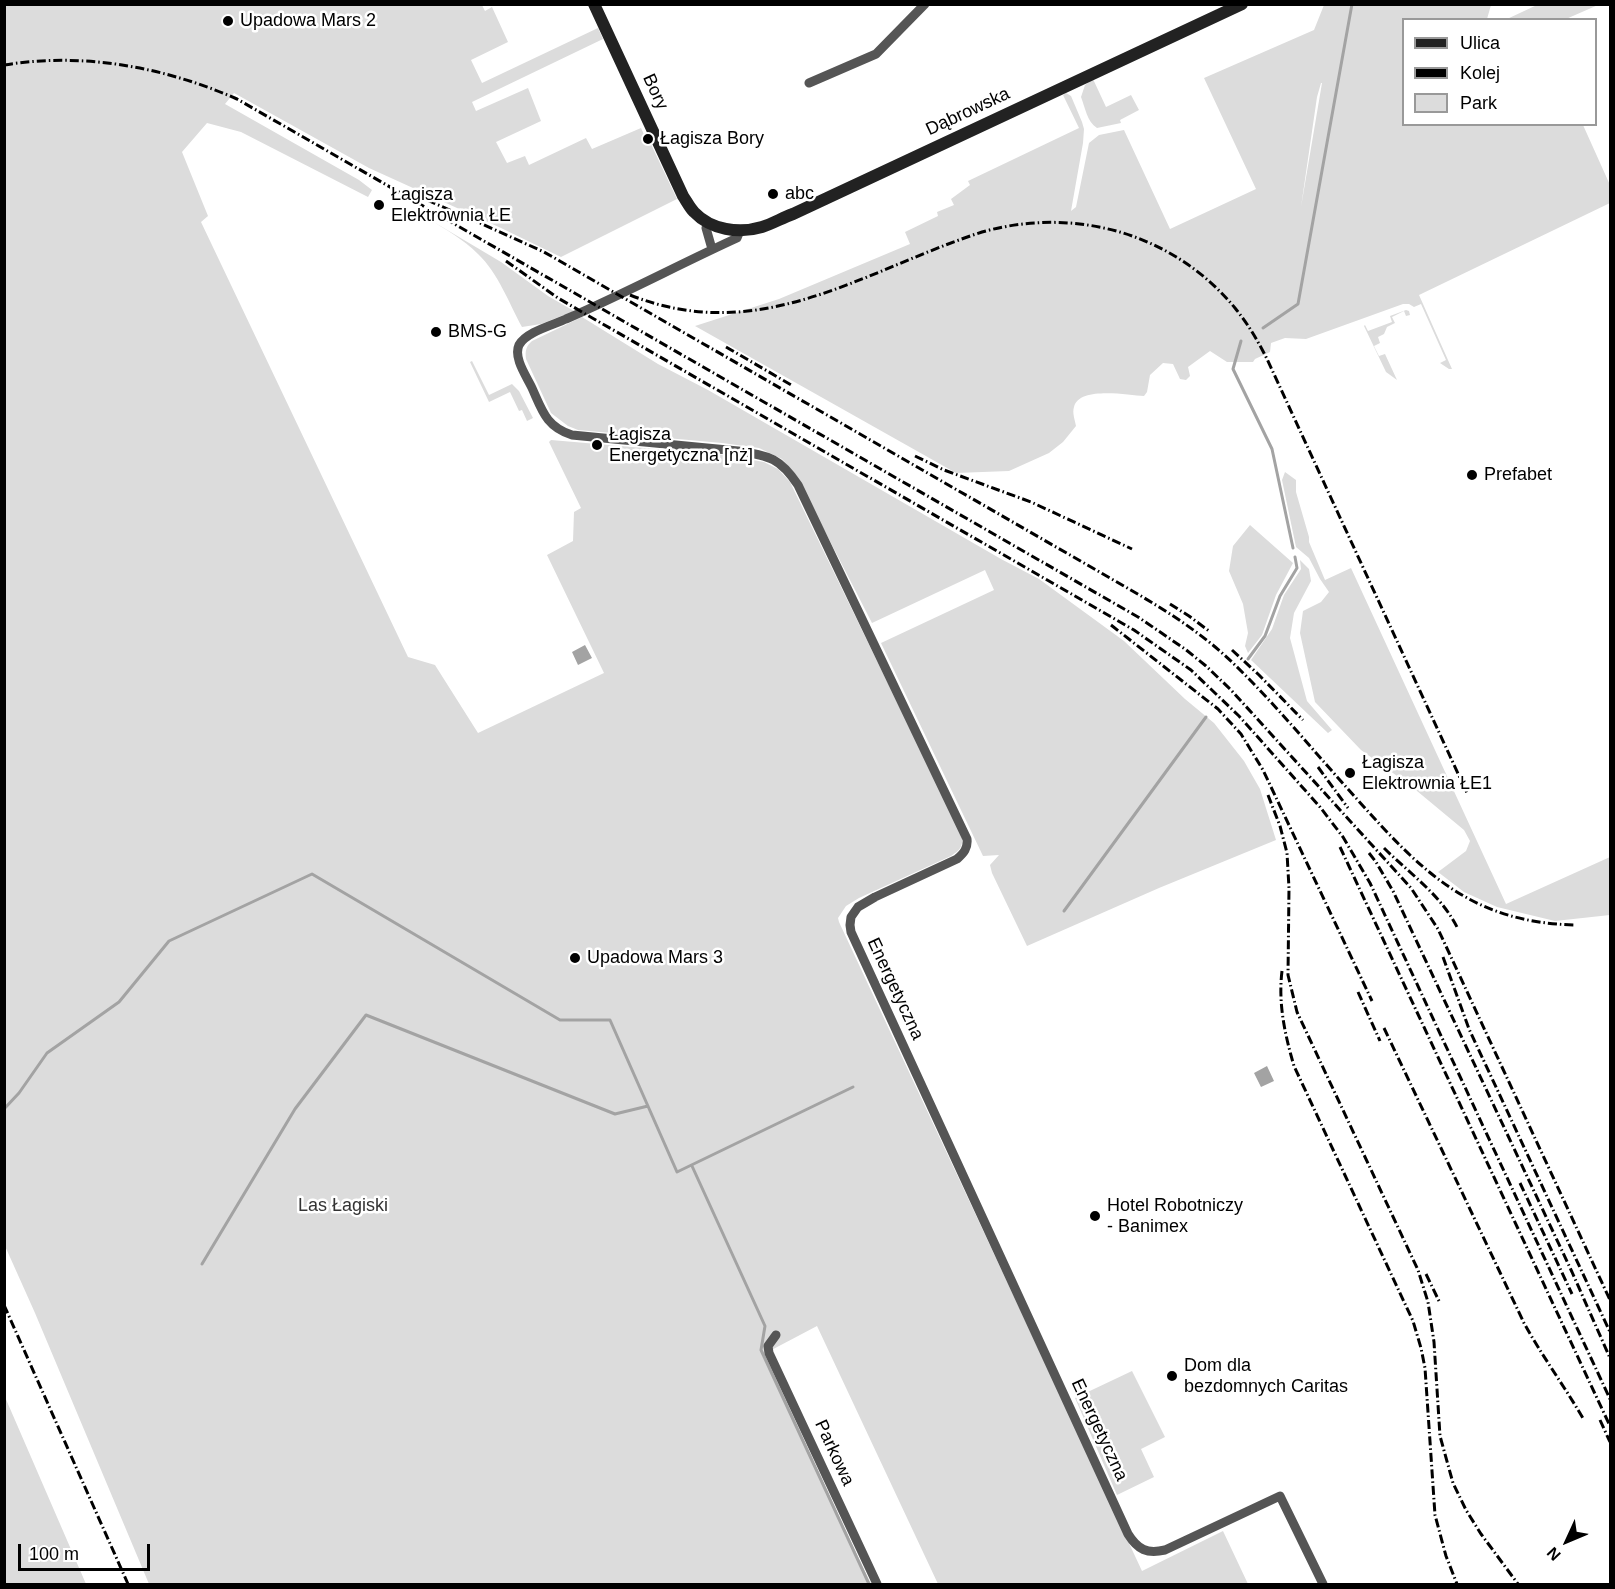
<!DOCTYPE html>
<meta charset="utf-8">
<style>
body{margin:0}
#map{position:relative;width:1615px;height:1589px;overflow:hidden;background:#fff;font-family:Helvetica,sans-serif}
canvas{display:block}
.frame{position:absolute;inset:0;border:6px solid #000;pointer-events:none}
.legend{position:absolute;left:1402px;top:18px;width:195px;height:108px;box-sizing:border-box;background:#fff;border:2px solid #999;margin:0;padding:8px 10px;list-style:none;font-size:18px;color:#000}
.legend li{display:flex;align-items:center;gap:12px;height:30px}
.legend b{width:30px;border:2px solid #999}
.north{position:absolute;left:1537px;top:1511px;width:60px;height:60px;-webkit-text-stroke:4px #fff;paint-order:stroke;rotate:226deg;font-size:16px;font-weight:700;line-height:24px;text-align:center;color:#000}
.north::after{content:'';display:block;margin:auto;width:21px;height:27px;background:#000;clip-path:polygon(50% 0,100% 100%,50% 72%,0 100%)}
.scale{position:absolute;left:18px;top:1544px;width:132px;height:27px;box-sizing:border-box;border:3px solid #000;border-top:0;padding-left:8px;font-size:18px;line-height:21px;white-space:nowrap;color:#000;-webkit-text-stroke:4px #fff;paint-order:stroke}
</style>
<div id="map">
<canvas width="1615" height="1589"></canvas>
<div class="frame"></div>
<ul class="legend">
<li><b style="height:8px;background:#222"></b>Ulica</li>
<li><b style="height:8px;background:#000"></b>Kolej</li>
<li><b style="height:16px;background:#dcdcdc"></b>Park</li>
</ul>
<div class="north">N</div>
<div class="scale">100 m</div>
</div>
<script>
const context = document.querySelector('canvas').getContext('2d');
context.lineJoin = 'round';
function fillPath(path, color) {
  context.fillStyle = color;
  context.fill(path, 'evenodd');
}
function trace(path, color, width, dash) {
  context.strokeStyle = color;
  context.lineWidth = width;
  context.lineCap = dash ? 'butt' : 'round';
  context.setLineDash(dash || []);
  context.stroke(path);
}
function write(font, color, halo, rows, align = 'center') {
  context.font = font + ' Helvetica,sans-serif';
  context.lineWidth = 5;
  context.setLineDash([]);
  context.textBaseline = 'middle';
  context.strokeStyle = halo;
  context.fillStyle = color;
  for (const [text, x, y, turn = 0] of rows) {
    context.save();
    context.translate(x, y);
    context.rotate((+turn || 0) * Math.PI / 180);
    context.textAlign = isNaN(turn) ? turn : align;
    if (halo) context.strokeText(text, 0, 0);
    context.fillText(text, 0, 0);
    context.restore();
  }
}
fillPath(new Path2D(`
 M4,5h478l3,6 7,-4 16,35 -37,18 11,23 116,-55 5,11 -131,63 4,9 52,-23 13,33 -45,21 11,21 18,-7 4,9 57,-27 6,11 49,-21 7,15 2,-1 27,57 -116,58 -60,-29 -132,-60 -135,-75 -9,11 134,76 13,10 -4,7 -127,-65 -34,-9 -25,29 26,64 -7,6 207,435 27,8 43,68 126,-60 -57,-118 26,-14 1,-29 7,-4 -32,-66 2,-2 174,15 39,7 14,7 12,13 172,354c1,11 -2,14 -11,20l-92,42 -13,8 -8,12 1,4 303,649 81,-40 25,53h-310l-121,-258 -55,29 109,229h-722l-114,-271 -30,-67z
 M1324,5h167l-4,14 -83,1v104l179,1 27,60v18l-191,92 33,74h-3l-9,-6 6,-3 -25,-56 -7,3 -5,-3h-6l-97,35 -21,-1 -14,5 -1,9 -15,7 -2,3h-26l-17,-11 -22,16 2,9 -4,4 -6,-1 -7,-15 -10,-1 -13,12 -3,17 -3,4c-17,-1 -65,-10 -70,11 -2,6 1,13 2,19l-13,16 -14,11 -40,18 -53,2 -261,-147 84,-27 131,-55 -5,-12 33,-16 -1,-4 17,-7 -3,-6 19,-14 -2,-4 111,-53 -16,-33 3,-2 5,3 11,26 2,7 -1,14 -12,68 5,-4 13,-64 10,-8 25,-5 46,99 86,-40 -52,-111 110,-48zM1321,83h1l-21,124 16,-110z
 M1537,5v-1l61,1 -32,14h-59z
 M1093,79l13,28 25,-12 8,15 -19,10 1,3 -24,5c-10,-6 -12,-21 -16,-31l4,-12z
 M427,218l74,44 47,34 26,15 -33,13 -19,3c-13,-24 -24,-54 -44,-73 -15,-15 -33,-25 -51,-36z
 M1406,310l3,1 1,4 -4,1 -2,-5 -12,6 3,6 -8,4 -3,7 -6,3 2,6 -6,3 5,10 6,-2 12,26 -11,-8 -22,-46 1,-1 3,6 24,-9 -2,-6z
 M582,317l76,47 50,26 293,169 38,20 85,62 61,58 29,24 30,38 16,28 16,51 -117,48 -132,58 -35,-73 -2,-8 9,-10 -16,1 -102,-213 113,-53 -9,-20 -113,53 -76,-148 -14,-16 -23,-11 -37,-5 -144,-13 -10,-4 -17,-13 -25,-54c-1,-8 0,-13 6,-18z
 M472,361l17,34 23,-11 7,7 14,27 -6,3 -5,-11 -3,1 -9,-19 -21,10 -19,-40z
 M1285,472l11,8v12l13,45v5l16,38 26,-12 155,336 104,-47v58l-55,6 -58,-14 -33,-15 -26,-20 28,-21 4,-10 -6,-11 -53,-44 -50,-36 -46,-48 -15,-69 3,-22 18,-9 8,-10 -9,-13 -11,-21 -13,-11 -14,-67z
 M1250,525l43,38 -17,32 -14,40 -14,18 -3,-7 3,-13 -5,-29 -14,-33 4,-25z
 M1300,560l9,9 2,12 -17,32 -4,25 17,63 25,29 -4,3 -77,-73 21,-31 12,-34 17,-26z
 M1132,1371l33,66 -24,12 13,28 -37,18 -42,-97z
 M4,1397h1l81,187h-81z`), '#dcdcdc');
fillPath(new Path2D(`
 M585,645l7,13 -14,7 -6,-13z
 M1267,1066l7,15 -13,6 -7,-14z`), '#a3a3a3');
trace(new Path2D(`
 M1263,328l35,-24 54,-300
 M1241,341l-8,28 39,80 21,99
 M1248,659l17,-23 15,-40 17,-28 -2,-11
 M1064,911l142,-194
 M4,1109l15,-16 28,-40 72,-51 50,-61 143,-67 248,146h50l67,152 176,-85
 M692,1166l73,160 -4,24 108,234
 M202,1264l93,-155 71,-94 249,99 33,-8`), '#a3a3a3', 3);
trace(new Path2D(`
 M809,83l67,-29 49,-50
 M708,222l-2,6 6,21
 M740,231l-3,7c-57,26 -113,56 -171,81 -13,6 -40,13 -47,26 -6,13 8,32 13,43 10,22 14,39 40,47l166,16c32,5 42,7 60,34l169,354c1,9 -3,14 -10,20l-82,38 -17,10 -7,10 -1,8 1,7 277,602c10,16 19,20 37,16l115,-54 43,88
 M776,1335l-8,11 1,7 108,231`), '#555', 9);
trace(new Path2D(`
 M594,4l89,192c4,6 7,12 11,16 17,18 45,22 68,15 10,-3 20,-9 31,-13l449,-210`), '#222', 12);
trace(new Path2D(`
 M4,65c80,-13 160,2 233,34l901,518 47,32 21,17 25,24 180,198 27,41 172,371
 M427,200l50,22
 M469,218l75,34 585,337c38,22 76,46 107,77 42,41 80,88 120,132 65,73 115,125 220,127
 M506,261l52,37 24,14 552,318 57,40 48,46 81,91 23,30 27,46 240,516
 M630,295c131,52 232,-24 352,-63 93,-26 191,1 253,76 13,16 23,33 32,51l200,434
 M726,347l67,39
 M915,456l29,14 87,32 101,47
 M1170,604l19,12 20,15
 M1111,625l107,84 23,25 22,36 109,231
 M1232,650l27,25 44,45
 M1318,767l30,41
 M1268,795l12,31 7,27 2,35 -1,87 9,37 121,258 10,32 6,40 6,94 13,47 13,27 15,24 37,50
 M1340,847l270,579
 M1384,848c26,26 56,46 73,79
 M1369,853l7,9 17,29 179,381 38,86
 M1443,957l26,72 141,303
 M1282,971c-4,33 3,64 12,95l119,255 8,27 4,20 10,147 11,41 11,28
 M1358,992l22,49
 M1384,1028l140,295c18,33 41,64 60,97
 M1520,1183l52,111
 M1426,1274l13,27
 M4,1305l124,279
 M1600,1420l10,22`), '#000', 3, [9, 3, 1.5, 3]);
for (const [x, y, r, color] of [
 [228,21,6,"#000"],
 [648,139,6,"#000"],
 [773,194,6,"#000"],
 [379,205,6,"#000"],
 [436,332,6,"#000"],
 [597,445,6,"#000"],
 [1472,475,6,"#000"],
 [1350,773,6,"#000"],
 [575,958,6,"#000"],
 [1095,1216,6,"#000"],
 [1172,1376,6,"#000"]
]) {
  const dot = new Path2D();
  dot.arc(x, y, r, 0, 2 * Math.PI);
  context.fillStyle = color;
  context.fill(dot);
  trace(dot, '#fff', 2);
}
write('18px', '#000', '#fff', [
 ["Upadowa Mars 2",240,21],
 ["Łagisza Bory",660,139],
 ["abc",785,194],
 ["Łagisza",391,195],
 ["Elektrownia ŁE",391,216],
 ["BMS-G",448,332],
 ["Łagisza",609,435],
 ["Energetyczna [nż]",609,456],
 ["Prefabet",1484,475],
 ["Łagisza",1362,763],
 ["Elektrownia ŁE1",1362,784],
 ["Upadowa Mars 3",587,958],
 ["Hotel Robotniczy",1107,1206],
 ["- Banimex",1107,1227],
 ["Dom dla",1184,1366],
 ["bezdomnych Caritas",1184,1387]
], 'left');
write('18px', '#000', '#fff', [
 ["Bory",655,92,65],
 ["Dąbrowska",968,112,-25],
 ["Energetyczna",895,989,65],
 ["Energetyczna",1099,1430,65],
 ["Parkowa",834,1453,65]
]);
write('18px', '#333', '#fff', [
 ["Las Łagiski",343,1206]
]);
</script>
